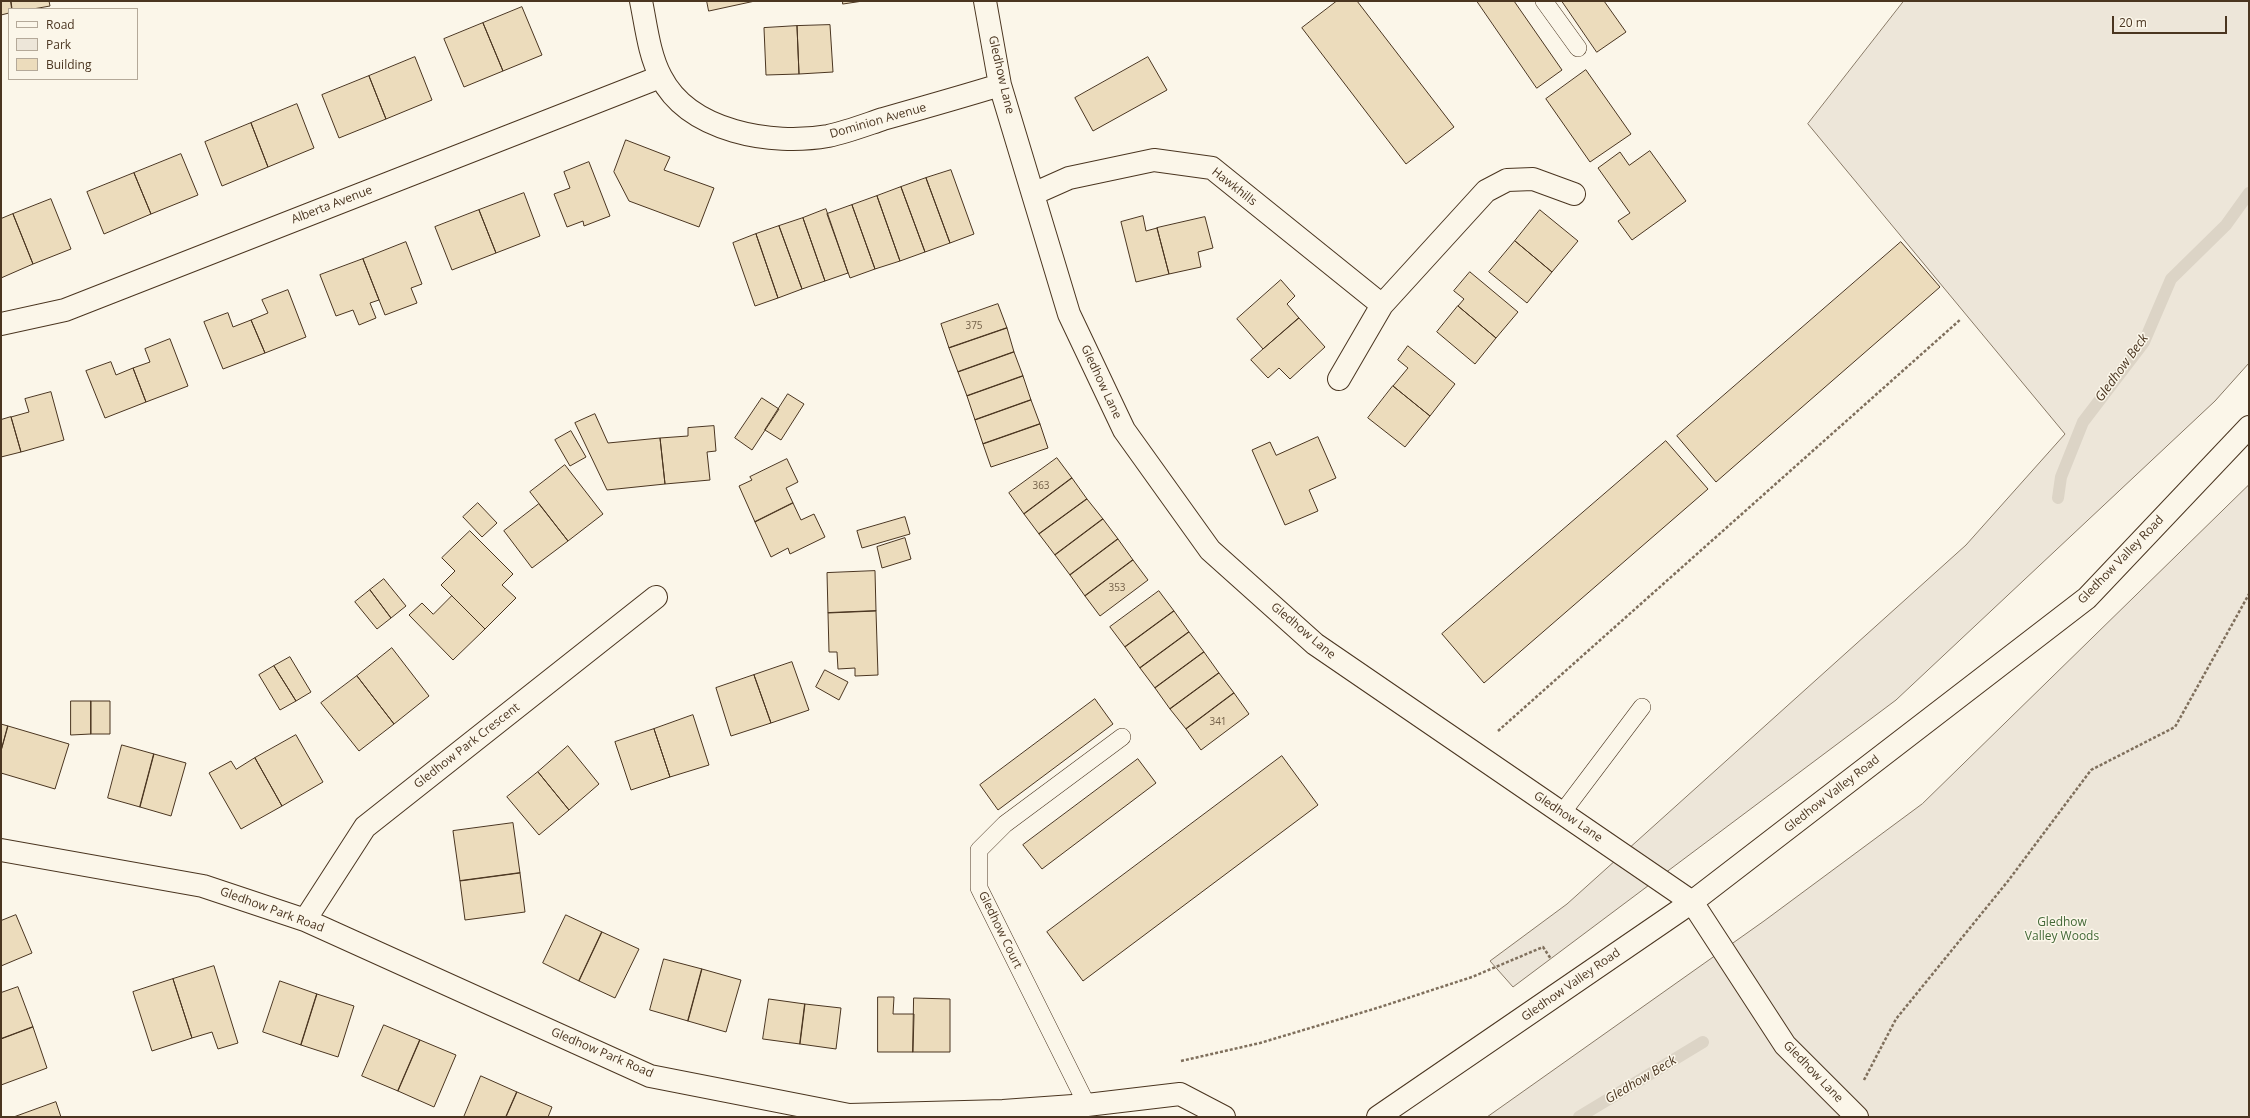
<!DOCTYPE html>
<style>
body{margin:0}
#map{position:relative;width:2250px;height:1118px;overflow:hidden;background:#fbf6e9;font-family:"Open Sans",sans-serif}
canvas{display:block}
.frame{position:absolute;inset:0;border:2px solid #4a3520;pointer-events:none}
.legend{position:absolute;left:8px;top:8px;width:130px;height:72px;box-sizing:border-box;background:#fbf6e9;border:1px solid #b4a999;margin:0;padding:5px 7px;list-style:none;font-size:12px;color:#4a3520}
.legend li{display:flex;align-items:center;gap:8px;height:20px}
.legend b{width:20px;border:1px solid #b4a999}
.scale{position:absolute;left:2112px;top:16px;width:115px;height:18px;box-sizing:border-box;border:2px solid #4a3520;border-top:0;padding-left:5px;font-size:12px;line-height:14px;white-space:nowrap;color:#4a3520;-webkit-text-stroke:3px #fbf6e9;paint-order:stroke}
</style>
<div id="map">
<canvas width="2250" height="1118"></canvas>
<div class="frame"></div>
<ul class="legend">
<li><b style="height:5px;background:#fbf6e9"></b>Road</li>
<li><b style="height:11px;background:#ede6d9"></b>Park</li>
<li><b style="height:11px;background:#ecdcbc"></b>Building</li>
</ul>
<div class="scale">20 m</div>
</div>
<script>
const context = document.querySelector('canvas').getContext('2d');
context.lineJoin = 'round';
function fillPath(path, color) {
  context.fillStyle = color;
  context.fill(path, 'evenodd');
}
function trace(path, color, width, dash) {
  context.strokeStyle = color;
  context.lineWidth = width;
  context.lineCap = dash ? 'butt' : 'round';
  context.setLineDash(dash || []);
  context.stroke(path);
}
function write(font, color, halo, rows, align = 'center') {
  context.font = font + ' "Open Sans",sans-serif';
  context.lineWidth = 3;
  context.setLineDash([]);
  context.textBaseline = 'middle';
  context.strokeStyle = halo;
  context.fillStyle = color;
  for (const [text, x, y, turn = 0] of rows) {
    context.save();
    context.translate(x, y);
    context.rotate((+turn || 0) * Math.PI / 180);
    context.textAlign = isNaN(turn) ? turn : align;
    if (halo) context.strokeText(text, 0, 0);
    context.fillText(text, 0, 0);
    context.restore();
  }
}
const green = new Path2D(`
 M1904,1h345v362l-34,38 -319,299 -383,287 -23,-26 77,-57 399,-359 99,-111 -257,-310z
 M2249,485v632h-762l277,-196 158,-117z`);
fillPath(green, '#ede6d9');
trace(green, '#887966', 1);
trace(new Path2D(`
 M2058,498l3,-21 22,-55 61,-80 27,-63 55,-54 23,-32
 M1579,1117l124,-75`), '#dcd4c6', 12);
const building = new Path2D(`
 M1,1h10l1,8h-3v4l-8,2z
 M11,1h38l1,5 -17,3h-21z
 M707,1h48l-46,10z
 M843,1h20l-20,3z
 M1337,1h20l97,126 -48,37 -104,-136z
 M1477,1h37l48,69 -25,18z
 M1562,1h42l22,31 -29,20z
 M522,7l20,48 -39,16 -20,-48z
 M483,23l20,48 -39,16 -20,-48z
 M830,25l3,47 -34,2 -2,-48z
 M797,26l2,48 -33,1 -2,-47z
 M415,57l17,43 -46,19 -17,-43z
 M1148,57l19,33 -74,41 -18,-33z
 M1586,70l45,64 -41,28 -44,-63z
 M369,76l17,43 -47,19 -17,-43z
 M297,104l17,44 -46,19 -17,-44z
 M251,123l17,44 -46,19 -17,-44z
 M626,140l44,17 -6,13 50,18 -15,39 -70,-26 -15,-29z
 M1650,151l36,50 -54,39 -14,-19 12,-8 -32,-45 22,-16 9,13z
 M181,154l17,41 -47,19 -17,-41z
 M589,162l21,54 -26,10 -1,-5 -16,6 -13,-33 16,-6 -6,-16z
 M951,170l23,64 -24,9 -24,-65z
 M134,173l17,41 -47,20 -17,-42z
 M926,178l24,65 -25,9 -24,-65z
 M901,187l24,65 -25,9 -23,-65z
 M524,193l16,43 -44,17 -17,-43z
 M877,196l23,65 -25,8 -23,-64z
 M51,199l20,50 -38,15 -20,-50z
 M852,205l23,64 -25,9 -23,-64z
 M826,209l22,64 -23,8 -22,-63z
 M479,210l17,43 -44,17 -17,-43z
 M1540,210l38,31 -26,31 -37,-31z
 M13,214l20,50 -32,14v-59z
 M1143,216l3,15 11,-3 12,46 -33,8 -15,-60z
 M1205,217l8,31 -15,4 3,15 -32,7 -12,-46z
 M803,218l22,63 -23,8 -23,-63z
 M779,226l23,63 -24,9 -22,-64z
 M756,234l22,64 -23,8 -22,-63z
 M1515,241l37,31 -25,31 -38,-31z
 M406,242l16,42 -11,4 6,15 -32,12 -22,-56z
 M1901,242l39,45 -224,195 -39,-46z
 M363,259l16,41 -9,3 6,15 -17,7 -6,-15 -17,6 -16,-41z
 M1470,272l48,40 -22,26 -38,-32 6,-7 -10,-8z
 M1281,280l14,16 -8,8 12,14 -36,31 -26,-30z
 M288,290l18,47 -41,16 -14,-33 17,-7 -6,-13z
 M998,304l9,24 -58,20 -8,-24z
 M1458,306l38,32 -21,26 -38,-32z
 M228,313l5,14 18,-7 14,33 -42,16 -19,-47z
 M1299,318l26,29 -35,32 -11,-11 -11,10 -17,-18z
 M1007,328l7,24 -56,20 -9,-24z
 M170,339l18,47 -42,16 -13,-34 17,-6 -5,-13z
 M1408,346l47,38 -25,32 -37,-30 15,-18 -10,-8z
 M1014,352l9,24 -56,20 -9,-24z
 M111,362l5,13 17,-7 13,34 -41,16 -19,-47z
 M1023,376l8,24 -56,20 -8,-24z
 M1393,386l37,30 -25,31 -37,-29z
 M51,392l13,48 -43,12 -10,-35 18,-5 -4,-13z
 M788,394l16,10 -23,36 -16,-10z
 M762,398l17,11 -27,41 -17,-12z
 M1031,400l9,24 -57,20 -8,-24z
 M595,414l13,29 52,-5 5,46 -58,6 -32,-67z
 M11,417l10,35 -20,5v-37z
 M1040,424l8,24 -57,19 -8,-23z
 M714,426l2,25 -9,1 3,28 -45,4 -5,-46 28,-2v-8z
 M571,431l15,26 -16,9 -15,-26z
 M1318,437l18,41 -27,12 9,21 -33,14 -33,-75 18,-8 6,13z
 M1666,441l42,48 -224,194 -42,-49z
 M1057,458l15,20 -48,36 -15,-21z
 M787,459l11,23 -12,6 7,15 -38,19 -16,-36 13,-6 -2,-3z
 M565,465l38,49 -35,27 -38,-49z
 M1072,478l15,21 -48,35 -15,-20z
 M1087,499l16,20 -48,36 -16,-21z
 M478,503l19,20 -15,14 -19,-20z
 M793,503l8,17 13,-6 11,23 -35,17 -2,-6 -17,9 -16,-35z
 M539,504l29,37 -36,27 -28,-37z
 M905,517l5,17 -48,14 -5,-17z
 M1103,519l15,20 -48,36 -15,-20z
 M470,531l43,43 -11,11 14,13 -31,31 -44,-44 14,-14 -13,-13z
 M905,538l6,21 -29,9 -5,-21z
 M1118,539l15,21 -48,36 -15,-21z
 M1133,560l15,20 -48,36 -15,-20z
 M875,571l1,40 -48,2 -1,-40z
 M384,579l22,27 -15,12 -21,-28z
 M370,590l21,28 -14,11 -22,-27z
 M1159,591l15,20 -49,36 -15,-20z
 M452,596l33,33 -32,31 -44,-45 13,-12 11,11z
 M876,611l2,64 -23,1v-8l-17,1 -1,-17h-8l-1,-39z
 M1174,611l15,21 -49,36 -15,-21z
 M1189,632l15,20 -49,36 -15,-20z
 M392,648l37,48 -35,28 -37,-48z
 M1204,652l15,21 -49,36 -15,-21z
 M290,657l21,35 -15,9 -22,-35z
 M792,662l17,48 -38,13 -17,-48z
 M274,666l22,35 -16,9 -21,-35z
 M825,670l23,12 -9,18 -23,-13z
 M1219,673l15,20 -48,36 -16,-20z
 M754,675l17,48 -40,13 -15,-48z
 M357,676l37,48 -35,27 -38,-48z
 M1234,693l15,21 -48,36 -15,-21z
 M1095,699l18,25 -115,86 -18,-25z
 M71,701h20v33l-20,1z
 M91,701h19v33h-19z
 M693,715l16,50 -39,12 -16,-48z
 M1,724l7,2 -7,25z
 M8,726l61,18 -14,45 -54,-16v-22z
 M654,729l16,48 -39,13 -16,-48z
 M296,735l27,47 -41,24 -27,-48z
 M122,745l32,9 -14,53 -32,-9z
 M568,746l31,38 -30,26 -31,-38z
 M154,754l32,9 -15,53 -31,-9z
 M1282,756l36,49 -235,176 -36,-49z
 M255,758l27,48 -41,23 -32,-56 22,-12 5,8z
 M1138,759l18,24 -114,86 -19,-24z
 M538,772l31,38 -30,25 -32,-38z
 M513,823l7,50 -60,8 -7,-50z
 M520,873l5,39 -60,8 -5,-39z
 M16,915l16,38 -31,13v-45z
 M566,915l36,17 -23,49 -36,-18z
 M602,932l37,17 -24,49 -36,-17z
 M664,959l38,10 -14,52 -38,-11z
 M214,966l24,77 -20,6 -6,-17 -20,6 -19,-59z
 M702,969l39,11 -15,52 -38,-11z
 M173,979l19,59 -40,13 -19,-59z
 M280,981l37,13 -16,51 -38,-13z
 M18,987l15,40 -32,12v-46z
 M317,994l37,12 -16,51 -37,-12z
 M878,997h16l-1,17h21l-1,38h-35z
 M914,998l36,1v53h-37z
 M769,999l36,5 -5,40 -37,-5z
 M805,1004l36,4 -5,41 -36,-5z
 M384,1025l36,15 -22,51 -36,-15z
 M33,1027l14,41 -46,17v-46z
 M420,1040l36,15 -22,52 -36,-16z
 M481,1076l36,16 -11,25h-42z
 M517,1092l35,15 -4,10h-42z
 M56,1102l5,15h-47z`);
fillPath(building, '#ecdcbc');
trace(building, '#4a3520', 1);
const lane = new Path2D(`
 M1544,1l34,47
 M1562,813l80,-106
 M1087,1105l-108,-217v-38l26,-26 117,-87`);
const street = new Path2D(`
 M641,1c5,24 8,54 20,76 28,55 111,69 167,59 19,-4 37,-11 55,-17 39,-11 78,-22 117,-34
 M985,1l15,84 69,229 55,116 86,120 105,94 377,258 93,143 72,72
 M1033,194l36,-16 85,-18 58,8 170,137
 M1,324l64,-14 595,-233
 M1339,379l43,-74 104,-114 21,-11 26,-1 41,15
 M1,850l202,36 102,34 345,156 199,39 154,-4 84,-6 93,-11 44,23
 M305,920l60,-93 291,-230`);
const secondary = new Path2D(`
 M1378,1117l314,-215 395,-304 162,-171`);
trace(lane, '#4a3520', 18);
trace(street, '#4a3520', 24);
trace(secondary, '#4a3520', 24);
trace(new Path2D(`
 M1498,731l463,-412
 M1181,1061l79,-18 117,-35 95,-31 71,-30 8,12
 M1864,1080l32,-61 112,-138 83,-111 84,-43 74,-133`), '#7f6f5c', 2.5, [3, 2]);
trace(lane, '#fbf6e9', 17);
trace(street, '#fbf6e9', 22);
trace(secondary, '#fbf6e9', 22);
write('10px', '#725f47', null, [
 ["375",974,326],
 ["363",1041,486],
 ["353",1117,588],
 ["341",1218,722]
]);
write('12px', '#4a3520', '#fbf6e9', [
 ["Gledhow Lane",1001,75,77],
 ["Dominion Avenue",878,121,-16],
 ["Hawkhills",1234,187,38],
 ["Alberta Avenue",332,205,-21],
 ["Gledhow Lane",1101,382,65],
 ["Gledhow Valley Road",2121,560,-46],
 ["Gledhow Lane",1303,631,40],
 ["Gledhow Park Crescent",467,746,-38],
 ["Gledhow Valley Road",1832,794,-38],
 ["Gledhow Lane",1568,817,34],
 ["Gledhow Park Road",272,910,20],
 ["Gledhow Court",1000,930,64],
 ["Gledhow Valley Road",1571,985,-35],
 ["Gledhow Park Road",602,1053,23],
 ["Gledhow Lane",1813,1072,46]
]);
write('12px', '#436837', '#fbf6e9', [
 ["Gledhow",2062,923],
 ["Valley Woods",2062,937]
]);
write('italic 13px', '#4a3520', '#fbf6e9', [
 ["Gledhow Beck",2122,368,-54],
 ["Gledhow Beck",1641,1080,-31]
]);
</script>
